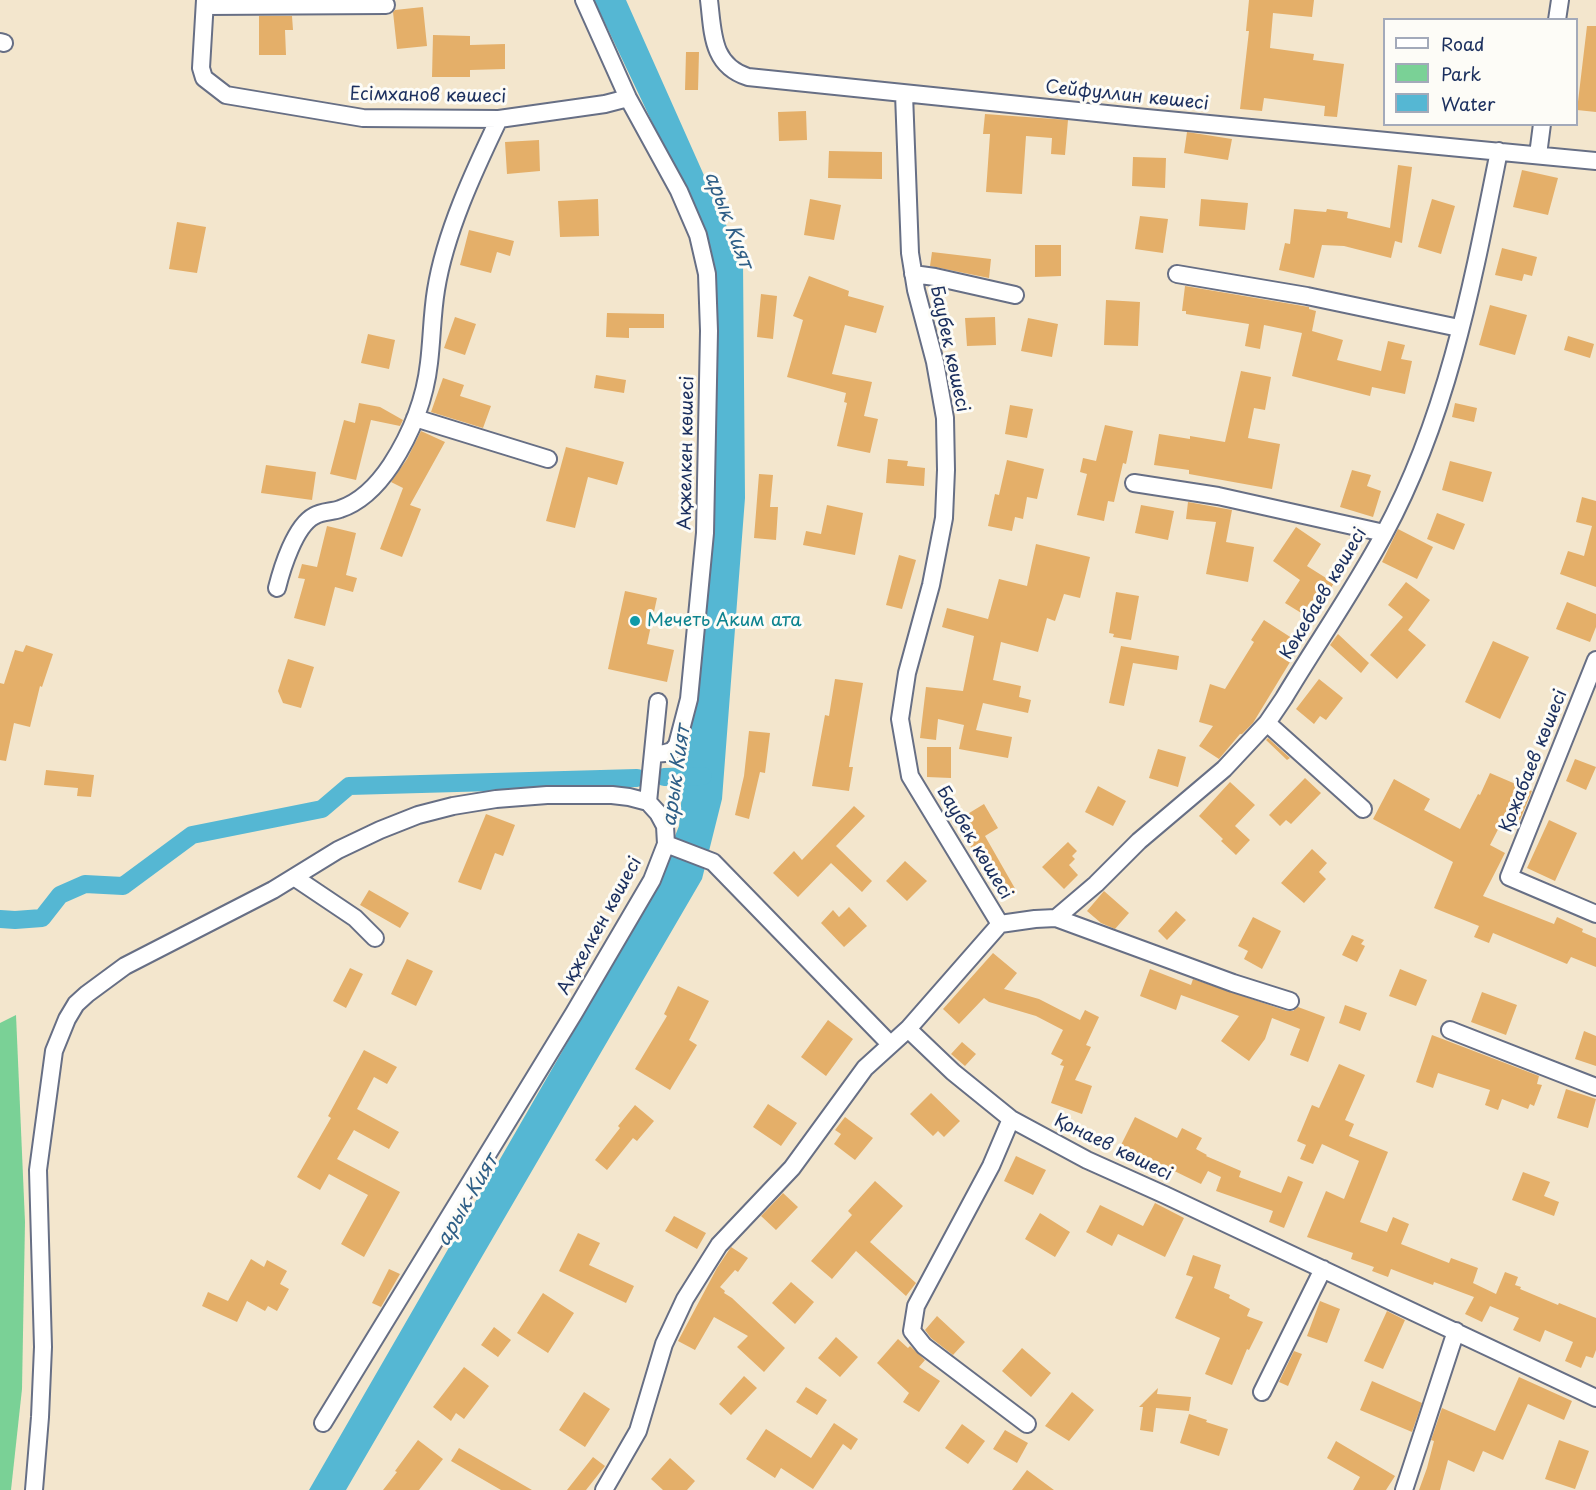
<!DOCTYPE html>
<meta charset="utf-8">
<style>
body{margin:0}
#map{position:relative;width:1596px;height:1490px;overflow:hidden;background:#f3e6cd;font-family:"Playpen Sans",sans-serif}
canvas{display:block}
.legend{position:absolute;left:1383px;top:18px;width:195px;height:108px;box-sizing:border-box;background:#fdfcf7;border:2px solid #a3aaba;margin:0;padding:8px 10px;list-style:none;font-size:18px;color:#1b2f5e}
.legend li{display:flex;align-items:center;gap:12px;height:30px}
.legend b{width:30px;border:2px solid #a3aaba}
</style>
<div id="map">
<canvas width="1596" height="1490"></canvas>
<ul class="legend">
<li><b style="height:8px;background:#fff"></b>Road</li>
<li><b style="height:16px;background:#7ad196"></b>Park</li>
<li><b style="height:16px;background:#55b7d3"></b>Water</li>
</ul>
</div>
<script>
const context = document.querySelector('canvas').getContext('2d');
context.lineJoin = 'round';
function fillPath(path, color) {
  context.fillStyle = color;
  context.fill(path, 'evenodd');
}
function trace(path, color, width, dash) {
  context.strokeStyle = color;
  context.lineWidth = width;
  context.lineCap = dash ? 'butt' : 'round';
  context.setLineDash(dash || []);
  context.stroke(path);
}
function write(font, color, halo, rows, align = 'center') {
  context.font = font + ' "Playpen Sans",sans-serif';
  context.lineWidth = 6;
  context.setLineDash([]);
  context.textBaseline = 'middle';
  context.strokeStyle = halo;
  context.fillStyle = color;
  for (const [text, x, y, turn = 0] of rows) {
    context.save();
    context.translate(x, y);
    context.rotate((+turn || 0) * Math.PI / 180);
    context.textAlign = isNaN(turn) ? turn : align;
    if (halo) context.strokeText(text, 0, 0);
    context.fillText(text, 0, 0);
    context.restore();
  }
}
fillPath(new Path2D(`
 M16,1015l9,207 -3,167 -11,101h-11v-467z`), '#7ad196');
fillPath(new Path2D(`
 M594,0h32l117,263 2,235 -23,301 -20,80 -356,611h-37l340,-589 30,-75 8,-88 26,-199 4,-243 -13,-55 -13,-37z`), '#55b7d3');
trace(new Path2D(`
 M664,777l39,-1
 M0,919l15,1 27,-2 18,-23 25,-11 38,2 69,-51 130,-26 27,-23 288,-8`), '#55b7d3', 18);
fillPath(new Path2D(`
 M1249,0h65l-2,17 -39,-4 -3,35 44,6 -1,6 31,4 -7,53 -13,-1 1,-10 -61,-8 -2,13 -22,-2 9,-78h-3z
 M423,7l4,39 -30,3 -4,-37 2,-2z
 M259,16h33l1,14h-8l1,25h-27z
 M1587,26h9v86l-19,-2z
 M433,35l37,1v9l35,-1v25l-35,1v7h-38z
 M686,52h13l-1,38h-13z
 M806,111l1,29 -28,1 -1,-29z
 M985,114l83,6 -3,35 -14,-1 1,-16 -26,-2 -4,58 -36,-2 4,-58h-7z
 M1187,132l45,7 -4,21 -44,-7z
 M539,140l1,31 -33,3 -2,-32z
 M829,151l53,1v27l-54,-1z
 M1133,157l33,1 -1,30 -33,-2z
 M1398,165l14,2 -10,76 -7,-2 -4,17 -47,-12 -22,-1 -8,33 -35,-8 6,-27 5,1 4,-35 32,3 1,-3 21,3 -1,6 43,10z
 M1522,170l36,8 -10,37 -35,-8z
 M598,199l1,37 -39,1 -2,-36z
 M810,199l31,6 -7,35 -30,-5z
 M1201,199l47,4 -3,27 -46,-4z
 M1432,199l23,7 -14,48 -23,-7z
 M1140,216l28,3 -5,34 -28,-4z
 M177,222l29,5 -9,46 -28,-4z
 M469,230l45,11 -4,15 -13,-4 -6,21 -31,-8z
 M1035,245h26v31l-26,1z
 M1502,248l35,9 -5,19 -8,-2 -2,7 -27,-6z
 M932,252l59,7 -2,19 -59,-12z
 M809,276l40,15 -1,5 36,10 -8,27 -31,-8 -13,49 40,8 -8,34 14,3 -8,34 -33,-7 10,-43 -3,-1 2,-9 -59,-16 16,-57 -10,-4z
 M1185,286l124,21v2l7,2 -4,20 31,9 -6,20 44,11 7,-30 17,4 -4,14 11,2 -7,33 -33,-7 -2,9 -78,-20 10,-43 -38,-8 -4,24 -15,-3 4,-22 -63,-10v-3h-4z
 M761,294l16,2 -4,43 -16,-2z
 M1106,300l34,2 -2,44 -34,-1z
 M1490,305l37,10 -12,40 -36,-10z
 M607,313l57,1v14h-35v10l-23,-1z
 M455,317l21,7 -11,31 -21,-7z
 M995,317l1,28 -29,1 -2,-28z
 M1028,318l30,6 -6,33 -31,-6z
 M368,334l27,6 -6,29 -28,-6z
 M1568,336l26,8 -4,14 -26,-8z
 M1241,371l30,6 -6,33 -11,-2 -6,30 32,6 -8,45 -83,-15v-4l-35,-5 5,-31 31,5v-3l35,6z
 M596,375l30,5 -2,13 -30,-5z
 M443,378l21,7 -4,11 31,10 -8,22 -52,-16z
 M359,403l21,4 23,13 -3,6 -29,-6 -15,60 -26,-6 14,-54 11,3z
 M1455,403l22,5 -3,14 -22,-5z
 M1010,405l23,4 -6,29 -22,-4z
 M1105,425l28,6 -7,33 -3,-1 -9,39 -6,-1 -4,20 -27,-6 10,-41 -7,-2 3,-14 13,3z
 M421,431l24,11 -35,63 11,4 -19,48 -22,-8 23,-61 -12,-6 16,-23z
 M566,447l58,15 -7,23 -29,-8 -13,51 -29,-7z
 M888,459l20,2 -1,5 18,2 -1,18 -38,-3z
 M1007,460l37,9 -7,30 -10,-2 -4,22 -8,-2 -3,14 -24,-5 7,-32 4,1z
 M1450,461l42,11 -9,30 -41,-12z
 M266,465l50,7 -4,28 -51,-7z
 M1352,470l19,5 -4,11 14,5 -8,26 -33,-10z
 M759,474l14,1 -3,32h8l-2,33 -22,-2z
 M1582,497l14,4v86l-36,-13 8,-23 16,5 8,-30 -16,-4z
 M1188,502l44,8 -6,32 28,5 -6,35 -42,-8 10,-52 -30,-3z
 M827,505l36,8 -8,42 -52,-10 3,-14 15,3z
 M1141,505l33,6 -6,29 -33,-7z
 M1437,513l28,11 -11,26 -27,-11z
 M327,526l29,7 -10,42 11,3 -4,14 -18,-5 -10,39 -31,-8 11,-39 -7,-1 4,-14 15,3z
 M1296,527l25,17 -14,22 27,17 -23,36 -26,-16 15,-23 -27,-19z
 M1398,529l35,18 -16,32 -35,-17z
 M1036,544l54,13 -10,41 -16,-4 -9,27 -8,-3 -9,34 -37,-10 -8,38 28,6 -2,11 12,3 -3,13 -45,-10 -7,27 36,7 -4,21 -49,-9 5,-24 -26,-6 -2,21 -16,-2 6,-51 37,4 11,-55 -32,-9 5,-19 41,11 11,-40 28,7z
 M899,555l17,5 -14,49 -16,-4z
 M1406,582l24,18 -22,30 18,15 -29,34 -27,-24 33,-38 -15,-12z
 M625,591l32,7 -10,46 27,6 -7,32 -59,-13z
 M1116,592l23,4 -8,44 -18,-3 1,-3 -5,-1z
 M1567,602l29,12v13l-6,15 -34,-13z
 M1264,620l37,24 -48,79 -11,11h-2l-21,25 -20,-13 14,-20 -14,-4 11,-38 15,5 29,-47 -3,-2z
 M1338,634l31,29 -8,10 -31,-28z
 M1493,641l36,16 -29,62 -35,-17z
 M26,645l27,9 -11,33 -2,-1 -10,41 -16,-4 -8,38 -6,-1v-77l4,1 11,-34 8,2z
 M1121,646l58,10 -2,14 -44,-7 -9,43 -15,-3z
 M288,659l26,8 -13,41 -18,-5 -5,-12z
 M835,679l28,4 -14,84h4l-4,24 -37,-5 13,-71 4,1z
 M1319,679l24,19 -17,22 -6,-4 -6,8 -18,-15z
 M749,731l21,2 -5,40 -5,-1 -11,47 -14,-4 9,-39z
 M1268,738l22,20 -3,2 -21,-20z
 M927,747h24v31l-24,-1z
 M1158,749l28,8 -8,30 -29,-9z
 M1575,759l21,8 -10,23 -20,-9z
 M46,770l48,5 -3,22 -14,-1 1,-8 -34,-3z
 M1490,773l42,18 -12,29 -14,-6 -16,31 15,8 -22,43 71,28 3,-7 26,12 -1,3 14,6v29l-25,-10 -4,7 -74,-31 -4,10 -15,-6 5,-11 -45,-18 19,-46 -80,-43 21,-40 36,20 -6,11 36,19 18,-35 2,1z
 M1305,778l16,15 -30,31 -5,-4 -6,6 -11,-11z
 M1230,782l25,23 -20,21 15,14 -14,15 -15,-14 2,-2 -24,-23z
 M1098,786l28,15 -13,25 -28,-14z
 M984,804l14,24 -13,8 32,56 -15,9 -46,-80z
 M854,806l11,10 -29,30 36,35 -10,11 -31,-29 -33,34 -25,-24 21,-22 8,9z
 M486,814l29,11 -12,31 -8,-3 -14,37 -23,-8z
 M1549,820l28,13 -22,48 -28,-13z
 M1068,842l9,9 -5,5 3,3 -6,6 9,10 -14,14 -22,-22z
 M1312,849l15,14 -8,9 7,7 -22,24 -23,-20z
 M905,861l22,20 -20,20 -21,-20z
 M369,890l40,23 -9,15 -40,-23z
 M1104,891l25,22 -14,16 -14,-6 -14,-12z
 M849,907l18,19 -23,21 -23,-24 12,-13 6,7z
 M1176,911l10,9 -19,20 -9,-9z
 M1253,917l28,14 -19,38 -18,-10 4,-8 -10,-5z
 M1352,935l12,5 -3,4 4,2 -8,16 -15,-7z
 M993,953l24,20 -13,16 35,10 41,21 5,-10 14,7 -13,28 5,2 -16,33 17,6 -10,28 -31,-11 13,-37 -4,-1 3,-5 -12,-6 12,-24 -27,-14 -47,-14 -5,-4 -25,26 -16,-15z
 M407,959l26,12 -17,35 -25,-12z
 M350,968l13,6 -17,34 -13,-7z
 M1150,969l41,16 2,-6 94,32h6l5,-4 27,10 -17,45 -18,-7 10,-26 -28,-11 -7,21 -16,22 -28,-20 18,-25 -58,-21 -5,15 -36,-14z
 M1400,969l27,11 -11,26 -27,-10z
 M678,986l31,15 -20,39 8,5 -27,45 -35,-21 32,-53 -3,-2z
 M1482,992l35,13 -11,30 -35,-13z
 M1345,1005l22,8 -7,18 -21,-8z
 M828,1020l25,19 -27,37 -25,-19z
 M1584,1031l12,5v30l-21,-7z
 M1432,1035l107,41 -2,8 5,1 -8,21 -4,-2 -2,5 -26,-10 -4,11 -13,-5 5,-15 -52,-17 -5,15 -17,-6z
 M962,1042l14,12 -11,12 -14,-12z
 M364,1050l33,17 -10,17 -13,-7 -17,32 42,23 -10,17 -35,-19 -17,29 63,33 -36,65 -23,-13 27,-49 -39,-21 -9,16 -23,-13 34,-59 -3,-2z
 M1339,1064l26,11 -20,45 9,4 -5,12 39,16 -28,70 27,10 6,-15 16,7 -8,20 48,19 2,-5 27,10 -5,15 23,11 9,-22 13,5 -3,8 6,2 -1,2 38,16 1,-2 37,15v32l-3,8 -7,-2 -5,12 -16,-7 8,-19 -28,-12 -5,12 -27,-12 6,-12 -29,-12 -8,16 -17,-8 9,-17 -40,-15 -1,3 -42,-16 -3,8 -16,-6 2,-4 -23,-8 2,-6 -46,-16 19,-46 18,8 15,-38 -37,-17 -9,20 -13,-5 6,-14 -9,-4 15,-36 7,3z
 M1566,1089l30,10 -8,29 -31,-10z
 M931,1093l29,28 -16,16 -6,-6 -5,5 -23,-22z
 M768,1104l29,19 -16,23 -28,-19z
 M635,1105l19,16 -17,20 -4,-3 -26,32 -12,-10 25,-32 -2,-2z
 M845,1117l28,21 -18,22 -21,-16 7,-10 -6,-4z
 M1135,1117l42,21 5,-10 20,10 -6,11 11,6 -1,1 35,15 -2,6 42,16 7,-17 15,6 -19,46 -15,-6 4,-11 -57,-20 5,-14 -13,-6 -7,13 -80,-39z
 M1016,1156l30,14 -13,25 -29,-14z
 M1523,1172l27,10 -6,14 15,6 -5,14 -42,-16z
 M875,1181l28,25 -33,36 46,41 -10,13 -50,-45 -24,28 -21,-18 41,-46 -4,-4z
 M783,1193l15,14 -22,23 -15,-14z
 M1155,1203l29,15 -19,39 -47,-23 -6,12 -26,-14 14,-27 43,21z
 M1040,1213l30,19 -15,25 -30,-18z
 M674,1216l32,17 -9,16 -32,-18z
 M578,1233l22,10 -11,22 45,21 -8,17 -67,-32z
 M731,1247l17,11 -10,14 -3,-2 -15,17 5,4 -1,2 8,5 53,50 -21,24 -27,-25 11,-11 -34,-19 -19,33 -17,-9 39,-73z
 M1193,1255l28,10 -7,23 16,7 -1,3 21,11 -3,7 16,6 -14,28 -2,-1 -15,36 -27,-11 15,-36 -45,-20 18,-41 -7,-2z
 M251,1259l13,8 3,-7 20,11 -7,13 9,5 -12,22 -9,-5 -3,5 -18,-10 -10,21 -35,-16 6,-14 20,9z
 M389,1269l11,5 -19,33 -9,-4z
 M791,1282l23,20 -19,22 -23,-21z
 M543,1293l31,20 -26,40 -31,-20z
 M1320,1301l20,8 -13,34 -20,-7z
 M1387,1311l18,9 -22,49 -19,-8z
 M937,1316l28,26 -12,13 -22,-17 -6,-8z
 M494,1327l17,13 -13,17 -17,-12z
 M836,1337l22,20 -18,20 -22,-19z
 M898,1339l10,9 2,-2 15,14 -6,7 21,14 -21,31 -16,-10 6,-9 -32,-30z
 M1022,1348l29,25 -20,24 -29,-26z
 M1294,1351l8,3 -14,32 -9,-4z
 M464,1367l25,19 -25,33 -8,-6 -5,8 -18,-14z
 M744,1376l13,12 -26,27 -12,-11z
 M1519,1377l53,24 -8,19 -36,-16 -25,56 -20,-9 -9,21 -26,-12 -8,30h-21l8,-22 7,-27 -3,-1 11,-32 53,23z
 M1372,1381l50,22 -10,29 -52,-22z
 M806,1387l21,13 -10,15 -21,-13z
 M1158,1388l-1,6 34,3 -2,14 -33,-3 -3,24 -13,-2 3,-23h-4z
 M584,1392l26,17 -25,38 -26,-17z
 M1072,1392l22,18 -25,31 -24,-15z
 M1189,1414l18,6 -1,2 22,7 -9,27 -39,-13z
 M834,1423l24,16 -7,11 -8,-6 -30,45 -32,-21 -6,10 -29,-19 20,-30 45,29z
 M962,1424l23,17 -17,23 -23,-16z
 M1005,1430l23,13 -11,20 -24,-14z
 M418,1440l25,19 -24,31h-36l14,-18 -2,-1z
 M1559,1440l30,11 -14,38 -30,-10z
 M1336,1441l59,35 -9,14h-33l7,-13 -33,-19z
 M459,1448l73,42h-31l-50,-29z
 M593,1457l12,9 -19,24h-19z
 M670,1458l25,23 -8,9h-24l-12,-11z
 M1027,1470l27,20h-42z`), '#e4af69');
const street = new Path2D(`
 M205,0l-4,68 3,10 22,17 137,23 136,1 106,-15 23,-6
 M584,0l44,98 51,93 19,44 9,39 2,57 -4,202 -16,166 -12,46 -5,6 -7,2 -12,1
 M709,0c4,32 2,65 39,77l388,40 460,44
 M205,6l181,-1
 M1557,20l3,-20
 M0,42l4,1
 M904,94l6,159 6,37 19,72 10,56 1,52 -2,48 -13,67 -24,88 -7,46 10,57 90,148
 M1538,155l4,-31
 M913,274l22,3 80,18
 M1177,274l130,22 152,32
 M415,418l133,41
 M1134,483l84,13 166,37
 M277,588c5,-20 18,-62 37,-72 8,-5 18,-4 26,-7 21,-7 39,-26 51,-44 20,-31 34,-66 38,-102 3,-24 3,-49 7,-73 9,-57 38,-119 63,-171
 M1596,660l-87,217 87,37
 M1267,723l96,86
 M666,844l47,18 177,182
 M294,877l61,41 20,20
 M1056,918l177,65 57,18
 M1000,924l35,-5 21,-1 40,-34 43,-43 85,-72 43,-46 17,-25c33,-55 70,-108 100,-164 64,-118 89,-253 115,-383
 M908,1029l45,43 58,47 76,41 78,35 431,203
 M1450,1030l146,57
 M1011,1119l-20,47 -75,140 -4,25 12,15 103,78
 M1262,1392l61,-123
 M323,1423l251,-410 78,-133 14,-36 -1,-18 -7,-13 -10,-11 10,-100
 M34,1490l6,-73 3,-70 -5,-177 16,-119 13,-32 9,-15 11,-10 38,-28 148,-76 65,-40 42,-20 38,-15 35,-9 43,-7 51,-4h65l17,2 19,5
 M604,1490l34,-59 26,-87 21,-45 34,-54 73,-77 73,-100 43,-39 92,-105
 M1404,1490l52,-159`);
trace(street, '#676f85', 20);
trace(street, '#fff', 16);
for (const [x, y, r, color] of [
 [635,621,6,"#0f9aa8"]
]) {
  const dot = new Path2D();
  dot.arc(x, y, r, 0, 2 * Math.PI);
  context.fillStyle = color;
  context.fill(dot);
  trace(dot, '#fdfcf7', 2);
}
write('18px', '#1b2f5e', '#fdfcf7', [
 ["Есімханов көшесі",428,96,1],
 ["Сейфуллин көшесі",1127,96,6],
 ["Баубек көшесі",949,349,78],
 ["Ақжелкен көшесі",687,453,-89],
 ["Көкебаев көшесі",1324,594,-59],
 ["Қожабаев көшесі",1534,761,-68],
 ["Баубек көшесі",974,843,59],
 ["Ақжелкен көшесі",600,926,-61],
 ["Қонаев көшесі",1113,1148,26]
]);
write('18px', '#0d838f', '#fdfcf7', [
 ["Мечеть Аким ата",647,621]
], 'left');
write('italic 20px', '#2f5f87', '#fdfcf7', [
 ["арык Кият",728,220,69],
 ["арык Кият",677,776,-82],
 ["арык Кият",468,1201,-60]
]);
</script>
